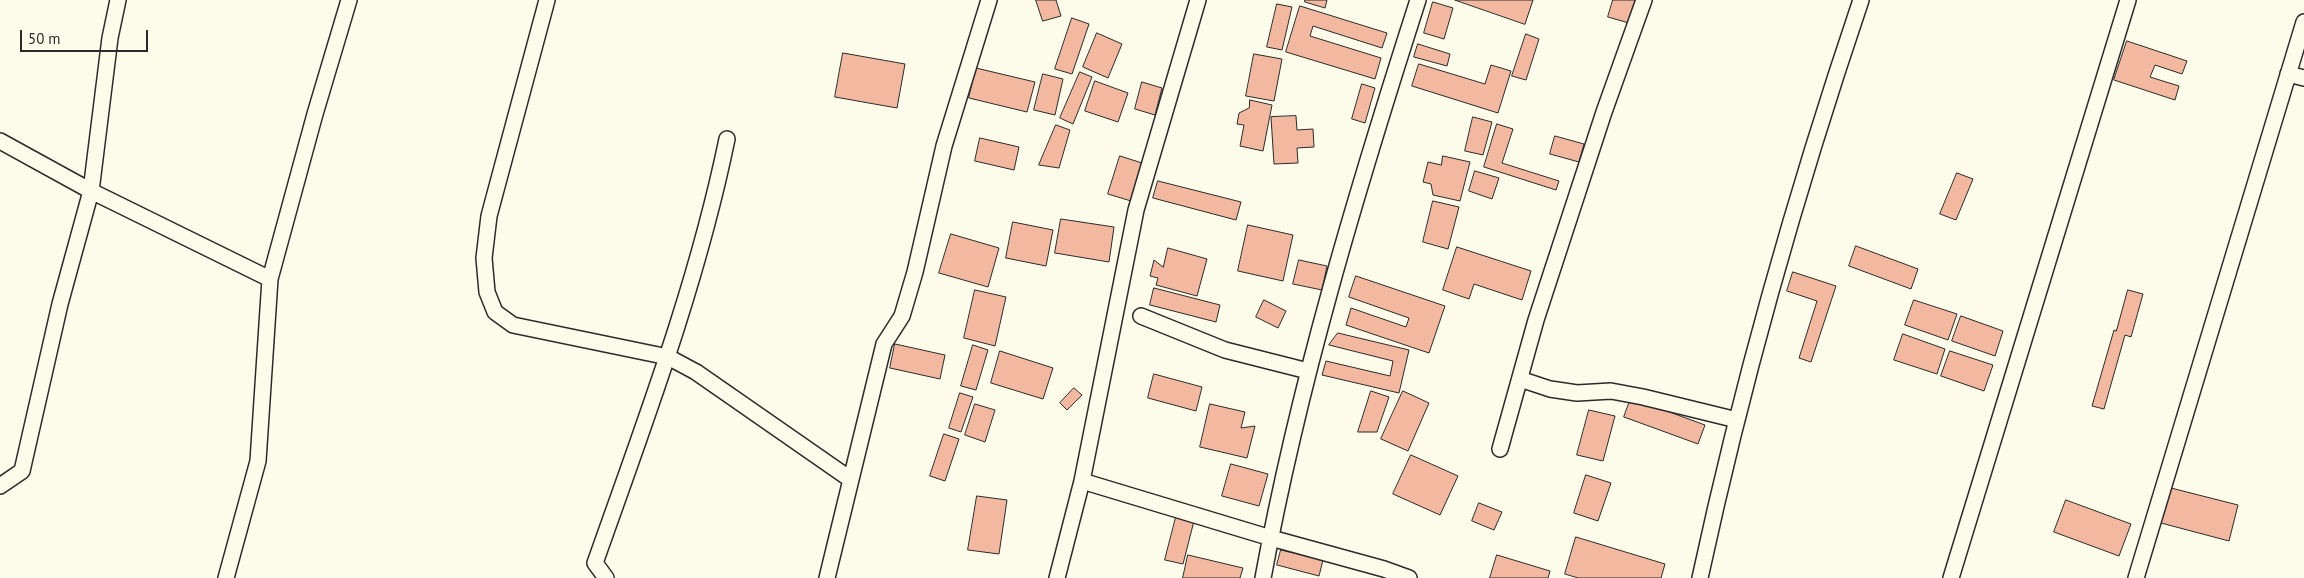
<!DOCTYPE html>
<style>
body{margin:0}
#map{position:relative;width:2304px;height:578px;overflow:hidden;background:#fdfbea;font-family:"PT Sans",sans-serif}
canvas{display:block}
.scale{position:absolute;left:20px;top:30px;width:128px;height:22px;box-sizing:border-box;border:2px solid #2b2b2b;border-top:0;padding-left:6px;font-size:15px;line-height:18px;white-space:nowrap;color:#2b2b2b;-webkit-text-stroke:4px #fdfbea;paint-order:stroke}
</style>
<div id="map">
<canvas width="2304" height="578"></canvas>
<div class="scale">50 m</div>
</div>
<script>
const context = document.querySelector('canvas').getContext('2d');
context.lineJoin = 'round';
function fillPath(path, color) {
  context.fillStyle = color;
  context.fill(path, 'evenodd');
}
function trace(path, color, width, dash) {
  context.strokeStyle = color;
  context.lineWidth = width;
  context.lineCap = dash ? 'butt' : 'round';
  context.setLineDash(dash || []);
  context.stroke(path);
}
const building = new Path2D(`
 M1036,0h20l5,16 -18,5z
 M1305,0h22l-2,8 -20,-6z
 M1455,0h78l-8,24z
 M1613,0h23l-7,23 -21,-6z
 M1433,2l20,6 -9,31 -20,-6z
 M1277,4l15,3 -10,43 -15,-3z
 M1300,6l87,27 -5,15 -69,-22 -3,10 71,22 -6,21 -89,-27z
 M1072,18l17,6 -17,50 -17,-5z
 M1097,33l25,11 -14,34 -25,-11z
 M1526,34l13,5 -13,41 -14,-4z
 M2127,41l60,20 -5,13 -27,-9 -5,12 29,9 -4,14 -61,-20z
 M1418,44l32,10 -3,12 -33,-9z
 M843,53l62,11 -8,44 -62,-11z
 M1254,54l28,5 -8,42 -28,-5z
 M1419,64l66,20 6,-19 20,6 -13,42 -86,-27z
 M976,68l59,14 -8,30 -58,-14z
 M1080,72l12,5 -19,47 -13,-6z
 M1043,74l20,5 -8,36 -21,-5z
 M1095,81l33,12 -10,29 -33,-11z
 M1142,82l20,6 -7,27 -20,-6z
 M1362,84l13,4 -10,35 -13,-4z
 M1250,100l22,5 -9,46 -23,-5 4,-21 -7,-1 2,-11 10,-5z
 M1296,116l1,14 16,-1 1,18 -17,1 1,15 -24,1 -3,-47z
 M1473,117l19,5 -9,33 -18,-4z
 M1497,124l16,5 -11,34 57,18 -3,9 -72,-23z
 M1056,125l14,5 -11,38 -20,-3z
 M1555,136l29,8 -5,18 -29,-8z
 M980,138l39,9 -5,23 -39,-9z
 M1120,156l22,7 -11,38 -23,-7z
 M1443,156l27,6 -10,39 -27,-6 -2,-11 -8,-2 5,-20 13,3z
 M1475,171l24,7 -7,21 -23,-8z
 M1957,173l16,6 -17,41 -16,-6z
 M1158,181l83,21 -5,18 -83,-22z
 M1433,201l26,6 -11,42 -25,-7z
 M1061,219l53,8 -5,35 -54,-9z
 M1013,222l40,8 -7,36 -40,-8z
 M1248,225l45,10 -10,46 -45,-10z
 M951,234l48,14 -11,39 -49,-14z
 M1856,246l62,23 -7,20 -62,-23z
 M1457,247l74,24 -9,29 -48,-16 -5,15 -26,-9z
 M1168,248l39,11 -10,37 -41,-11 2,-7 -8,-2 4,-16 9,7z
 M1299,260l28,6 -5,24 -29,-6z
 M1793,272l43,14 -25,76 -12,-4 18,-57 -30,-10z
 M1356,276l89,30 -16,47 -83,-28 5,-17 55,19 3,-9 -60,-21z
 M1154,288l66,17 -4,17 -66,-17z
 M975,290l31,7 -11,49 -31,-8z
 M2128,290l15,4 -12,43 -6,-2 -21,74 -12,-3 22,-76 2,1z
 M1264,300l22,11 -8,17 -22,-11z
 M1914,300l43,14 -9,26 -43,-15z
 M1961,316l42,15 -8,25 -43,-15z
 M1338,333l71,17 -10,43 -77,-18 4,-14 64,15 3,-15 -64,-16z
 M1903,334l42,15 -8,25 -43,-14z
 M895,344l50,11 -5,24 -50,-11z
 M973,345l15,5 -12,40 -15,-4z
 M1000,351l53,17 -10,31 -52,-16z
 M1950,351l43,14 -9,26 -43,-15z
 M1154,374l48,13 -6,24 -48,-13z
 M1074,388l8,7 -15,15 -7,-7z
 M1371,391l18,6 -12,35h-19z
 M1403,391l26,12 -21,48 -27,-12z
 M960,393l13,4 -12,35 -12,-4z
 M1631,398l74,27 -7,19 -74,-27z
 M975,404l20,6 -10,32 -20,-7z
 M1210,404l35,8 -4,16 14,-2 -8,32 -47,-11z
 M1589,410l26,6 -12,45 -26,-6z
 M944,434l15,5 -14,42 -15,-5z
 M1411,455l47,21 -18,39 -47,-21z
 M1231,464l37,10 -9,32 -37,-10z
 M1586,475l25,8 -13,38 -24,-8z
 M2171,488l67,17 -9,36 -68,-18z
 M977,496l30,4 -8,54 -31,-4z
 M2066,500l65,24 -12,32 -65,-24z
 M1479,503l23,9 -8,18 -22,-9z
 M1176,517l18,4 -11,43 -18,-4z
 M1576,537l89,27 -4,14h-83l-13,-4z
 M1281,550l42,10 -4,16 -42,-11z
 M1188,555l55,13 -3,10h-57z
 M1497,555l53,16 -2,7h-58z`);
fillPath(building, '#f2b8a0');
trace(building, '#2b2b2b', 1);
const minor = new Path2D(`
 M547,0l-58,216 -5,42 3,34 8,20 18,13 155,32 28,15 154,107
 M2288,74l16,4
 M0,141l91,50 179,88 45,-165 34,-114
 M1141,316l84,34 83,21
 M1520,379l30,10 27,4 34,-2 32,6 94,23
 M1500,449l36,-129 68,-208 40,-112
 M1082,481l189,57 113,31 25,9
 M0,486l22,-15 38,-167 31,-113 19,-153 8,-38
 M226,578l32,-117 12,-182
 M606,578l-11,-15c49,-139 102,-278 132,-424
 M827,578l57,-234 18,-28 13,-44 29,-126 45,-146
 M1057,578l25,-97 54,-271 62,-210
 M1263,578c36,-196 94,-388 155,-578
 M1700,578c42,-195 97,-389 161,-578
 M1951,578l177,-578
 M2136,578l168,-556`);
trace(minor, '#2b2b2b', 18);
trace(minor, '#fdfbea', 15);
</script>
